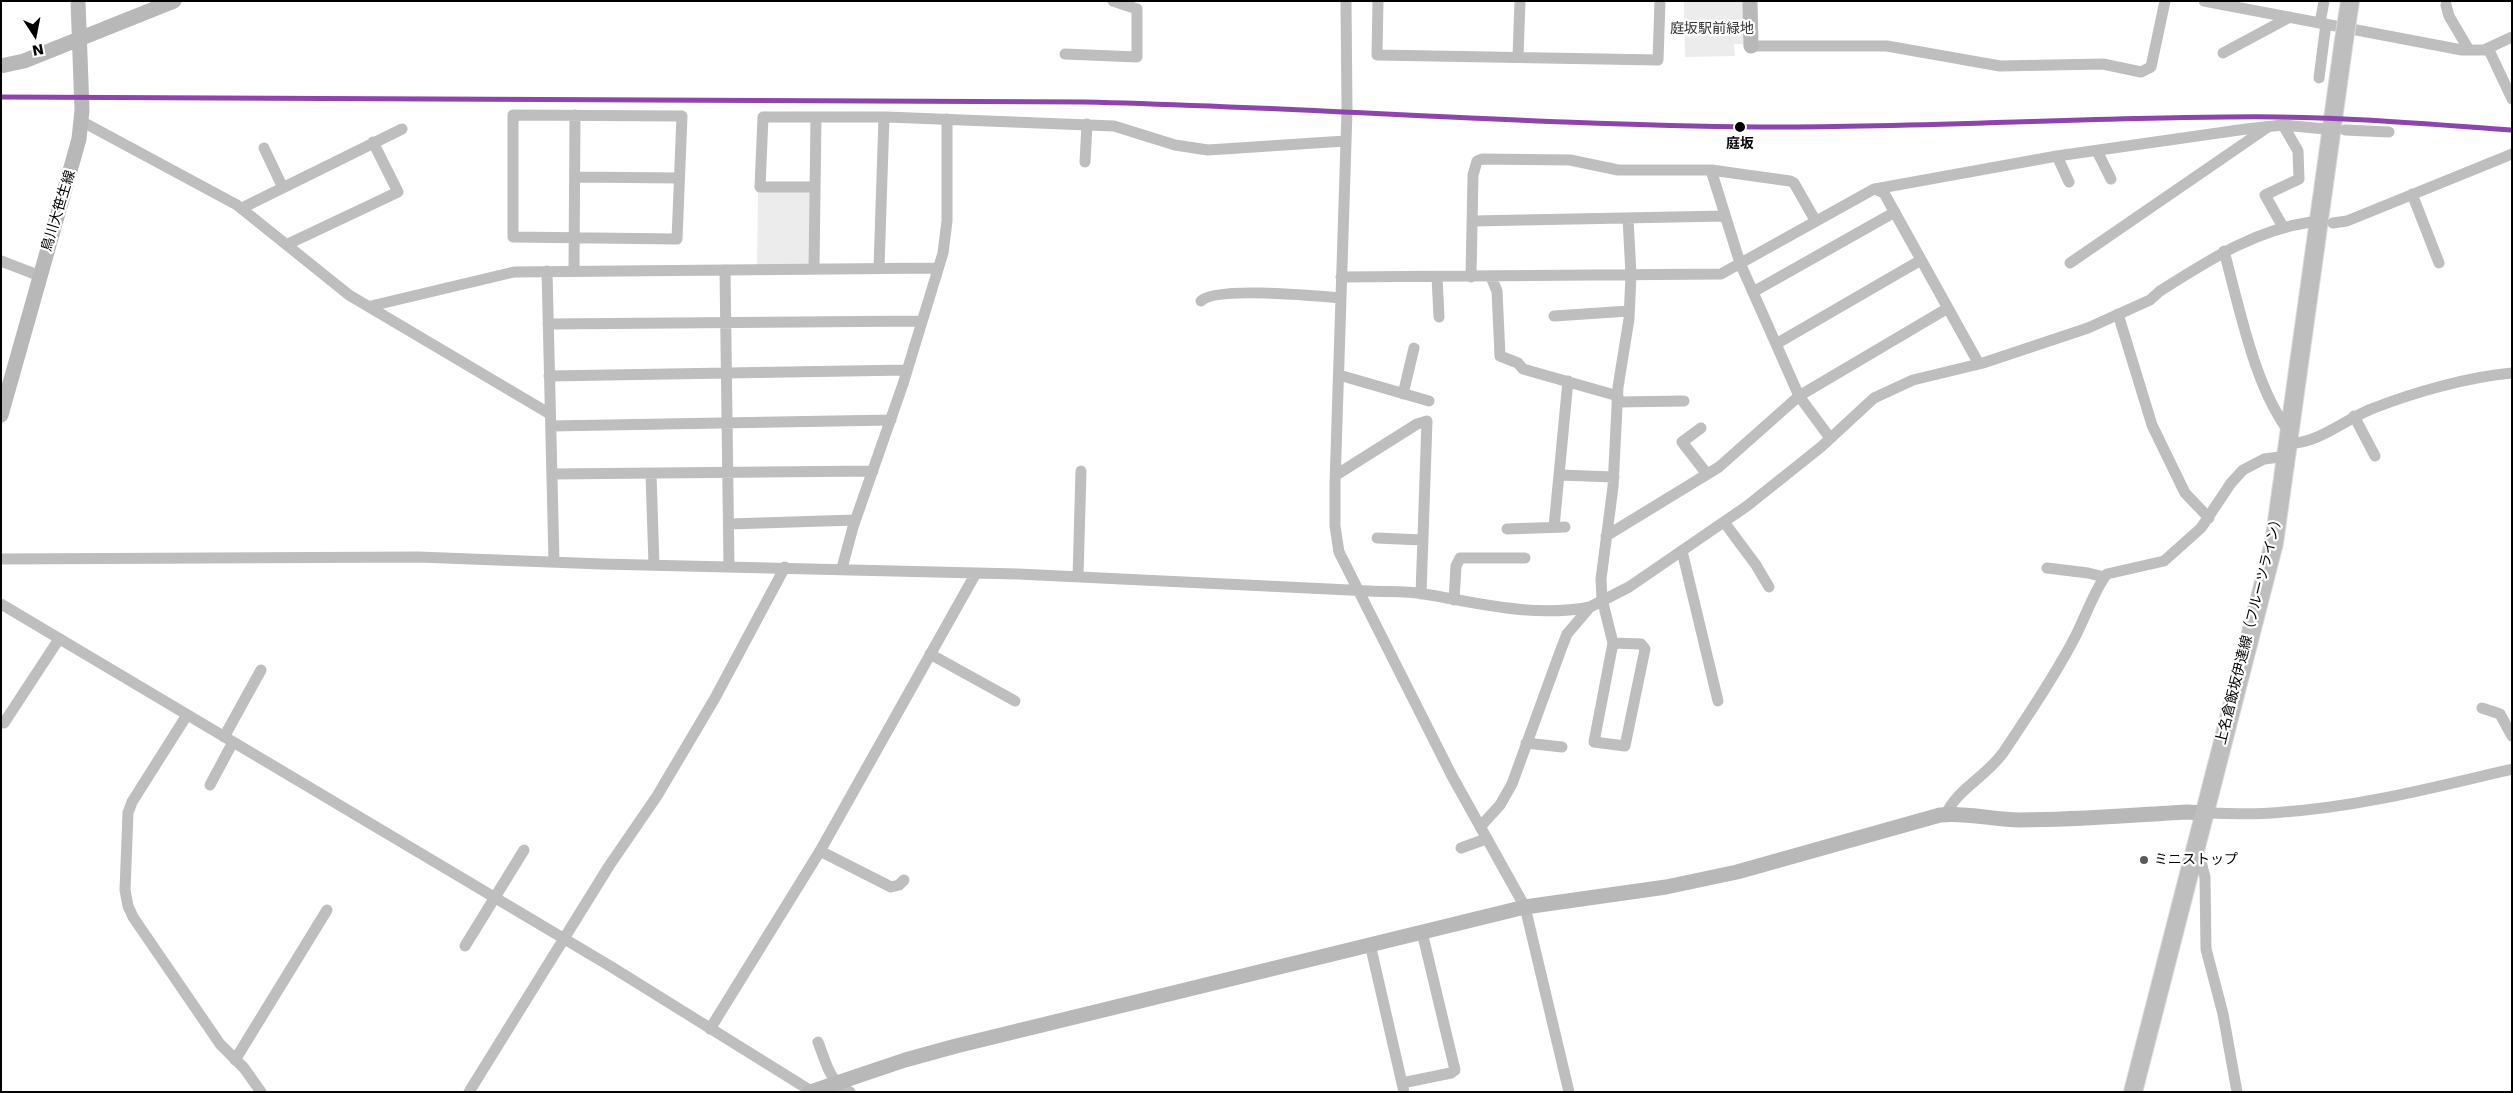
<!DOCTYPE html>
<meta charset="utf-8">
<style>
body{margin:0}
#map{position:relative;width:2513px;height:1093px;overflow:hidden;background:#fff;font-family:"DejaVu Sans",sans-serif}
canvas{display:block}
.frame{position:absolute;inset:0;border:2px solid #000;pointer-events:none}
.north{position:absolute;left:10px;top:10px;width:50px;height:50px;-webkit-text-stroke:4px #fff;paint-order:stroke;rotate:169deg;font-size:14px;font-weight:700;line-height:20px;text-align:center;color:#000}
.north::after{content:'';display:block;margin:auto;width:18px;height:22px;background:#000;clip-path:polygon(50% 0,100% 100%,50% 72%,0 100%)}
</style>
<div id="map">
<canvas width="2513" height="1093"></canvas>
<div class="frame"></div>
<div class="north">N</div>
</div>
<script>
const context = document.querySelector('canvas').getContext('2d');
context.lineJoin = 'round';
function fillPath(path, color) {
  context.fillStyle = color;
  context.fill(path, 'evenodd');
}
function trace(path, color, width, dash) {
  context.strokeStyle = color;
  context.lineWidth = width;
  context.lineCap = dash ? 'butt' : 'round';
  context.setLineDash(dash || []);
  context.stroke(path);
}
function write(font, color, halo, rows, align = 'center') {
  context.font = font + ' "DejaVu Sans","Noto Sans JP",sans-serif';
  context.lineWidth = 4.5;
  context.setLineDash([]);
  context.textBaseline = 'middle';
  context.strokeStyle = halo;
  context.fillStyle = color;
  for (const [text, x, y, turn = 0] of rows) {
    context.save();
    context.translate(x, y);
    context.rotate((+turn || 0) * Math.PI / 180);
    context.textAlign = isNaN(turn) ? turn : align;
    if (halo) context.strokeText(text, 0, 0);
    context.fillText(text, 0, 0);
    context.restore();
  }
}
fillPath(new Path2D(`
 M1684,1h63l1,43h-14l1,12 -50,1z
 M758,190h54l-1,76 -54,1z`), '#ececec');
const primary = new Path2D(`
 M2347,21l3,-20
 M2133,1092l141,-549 70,-503`);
trace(primary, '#dbdbdb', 20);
trace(new Path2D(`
 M1346,1l1,110 -12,373v42l4,26 113,224 73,131 44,185
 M1378,1l-1,54 281,5 2,-59
 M2204,1l258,49h22l28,-13
 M2446,5l3,11 20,34
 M2320,23l4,-22
 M1751,46h136l113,20 103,-2 38,8 10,-5 14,-66
 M2488,48l24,51
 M2223,53l67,-36
 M1065,54l72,3v-48l-24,-8
 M1518,57l2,-56
 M2319,78l7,-54
 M513,115l169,1 -5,123 -164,-2z
 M81,121l156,84 112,90 201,119
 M2345,130l44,2
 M264,148l19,40
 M2097,151l14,28
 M2057,156l12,26
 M1085,162l2,-38
 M1711,170l29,93 36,81 23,52 31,42
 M575,177l104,1
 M815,187h-55l3,-70h124l227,9 61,19 33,5 137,-9
 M1875,189l182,-33 189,-27 37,-4 42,4
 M2412,194l27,69
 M242,208l160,-79
 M1472,221l253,-5
 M2333,223l14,-2 165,-67
 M2283,227l-18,-32 34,-16 -1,-28 -15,-26
 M288,244l110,-52 -25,-50
 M2224,251c15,55 31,139 67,183
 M1,261l39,15
 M2070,263l198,-136
 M879,268l5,-151
 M814,269l2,-152
 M725,270l4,296
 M547,271l7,291
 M574,271l1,-156
 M1341,277l380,-3 153,-85 10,4 95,171
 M1437,277l2,40
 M1471,277l2,-102 4,-14 5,-2 88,1 48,10h93l79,11 4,2 21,37
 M1491,277l6,14 3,65 18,7 5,6 95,27
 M1753,292l142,-80
 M1201,301c14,-15 116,-5 140,-3
 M371,306l143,-34 424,-4
 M2118,314l34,111 33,68 24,25
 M1554,316l75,-5
 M548,324l374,-3
 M1776,344l145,-84
 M1339,375l90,26
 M549,376l358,-6
 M1403,394l11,-46
 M1617,402l67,-1
 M2354,416l21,40
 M551,426l340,-6
 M1701,428l-19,14 25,32
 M2289,443c28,2 59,-26 85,-35 41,-16 94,-31 138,-35
 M552,474l321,-3
 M651,474l3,91
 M1336,475l81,-51 10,-3 -6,173
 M1559,475l55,2
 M1724,522l32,43 13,22
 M729,524l126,-4
 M1554,527l14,-146
 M1507,529l58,-2
 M1606,536l113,-69 80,-71 149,-88
 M1377,538l45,2
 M1682,551l36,150
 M1,559l417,-2 184,7 416,10 352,17c18,1 36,0 54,3 56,9 109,24 166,13
 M842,568l11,-41 50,-143 40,-131 4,-32v-102
 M2047,568l41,5 16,4
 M1078,577l3,-106
 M1454,600l2,-34 4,-8h65
 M1,604l609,362 201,125
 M1613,643l28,1 4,5 -20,97 -31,-4 19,-99 -11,-44 -1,-20 12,-92 5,-100 11,-68 2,-44 -3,-57
 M930,654l85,47
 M2482,708l18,6 12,22
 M187,715l-55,87 -4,11 -3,77 3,16 5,11 87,127 24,24 17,24
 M4,723l55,-84
 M224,737l37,-67
 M1526,743l36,4
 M210,785l23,-43
 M2204,813c22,0 46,2 68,0 82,-5 161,-25 240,-44
 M1946,814c12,-26 42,-38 59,-64 24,-36 49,-73 69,-111 9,-16 22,-53 33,-65l57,-13 37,-33 30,-45 12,-13 21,-11 24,-3
 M1480,827l20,-22 12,-21 48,-132 7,-18 23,-27 39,-20 118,-81 74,-59 53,-49 39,-18 70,-17 105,-35 62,-28 10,-9c48,-30 94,-61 151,-69
 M1461,848l25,-9
 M820,851l71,36 8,-2 5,-5
 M2193,854l8,8 4,15 1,72 17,65 14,78
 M1370,944l34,148
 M465,946l59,-96
 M710,1029l110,-178 156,-278
 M818,1042c8,20 11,40 32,50
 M235,1060l92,-150
 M1402,1083l49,-10 4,-3 -33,-138
 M469,1092l140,-226 48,-70 58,-98 70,-131`), '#bebebe', 11);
trace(new Path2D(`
 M1750,1l1,45
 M1,66l23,-5 150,-60
 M1,415l78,-276 3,-29 -4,-109
 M810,1092l95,-32 51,-14 569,-139 141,-20 71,-15 203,-57c27,-3 53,5 80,5 56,0 112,-5 167,-8l17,1`), '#b8b8b8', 15);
trace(primary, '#bebebe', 18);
const primaryBridge = new Path2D(`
 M2344,40l3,-19`);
trace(primaryBridge, '#dbdbdb', 20, []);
trace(primaryBridge, '#bebebe', 18);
trace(new Path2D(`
 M1,97l1083,5c225,5 449,23 674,25 156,1 311,-9 467,-10 96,-2 191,6 287,13`), '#8e44ad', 5);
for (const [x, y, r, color] of [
 [1740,127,6,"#000"],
 [2144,860,5,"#595959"]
]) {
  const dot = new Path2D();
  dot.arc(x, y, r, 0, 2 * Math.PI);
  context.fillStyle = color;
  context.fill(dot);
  trace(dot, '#fff', 2);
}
write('14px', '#333', '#fff', [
 ["庭坂駅前緑地",1712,29]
]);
write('bold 14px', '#000', '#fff', [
 ["庭坂",1740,144]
]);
write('14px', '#000', '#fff', [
 ["鳥川大笹生線",59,211,-73],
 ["上名倉飯坂伊達線（フルーツライン）",2250,629,-76]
]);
write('14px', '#000', '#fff', [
 ["ミニストップ",2154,860]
], 'left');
</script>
